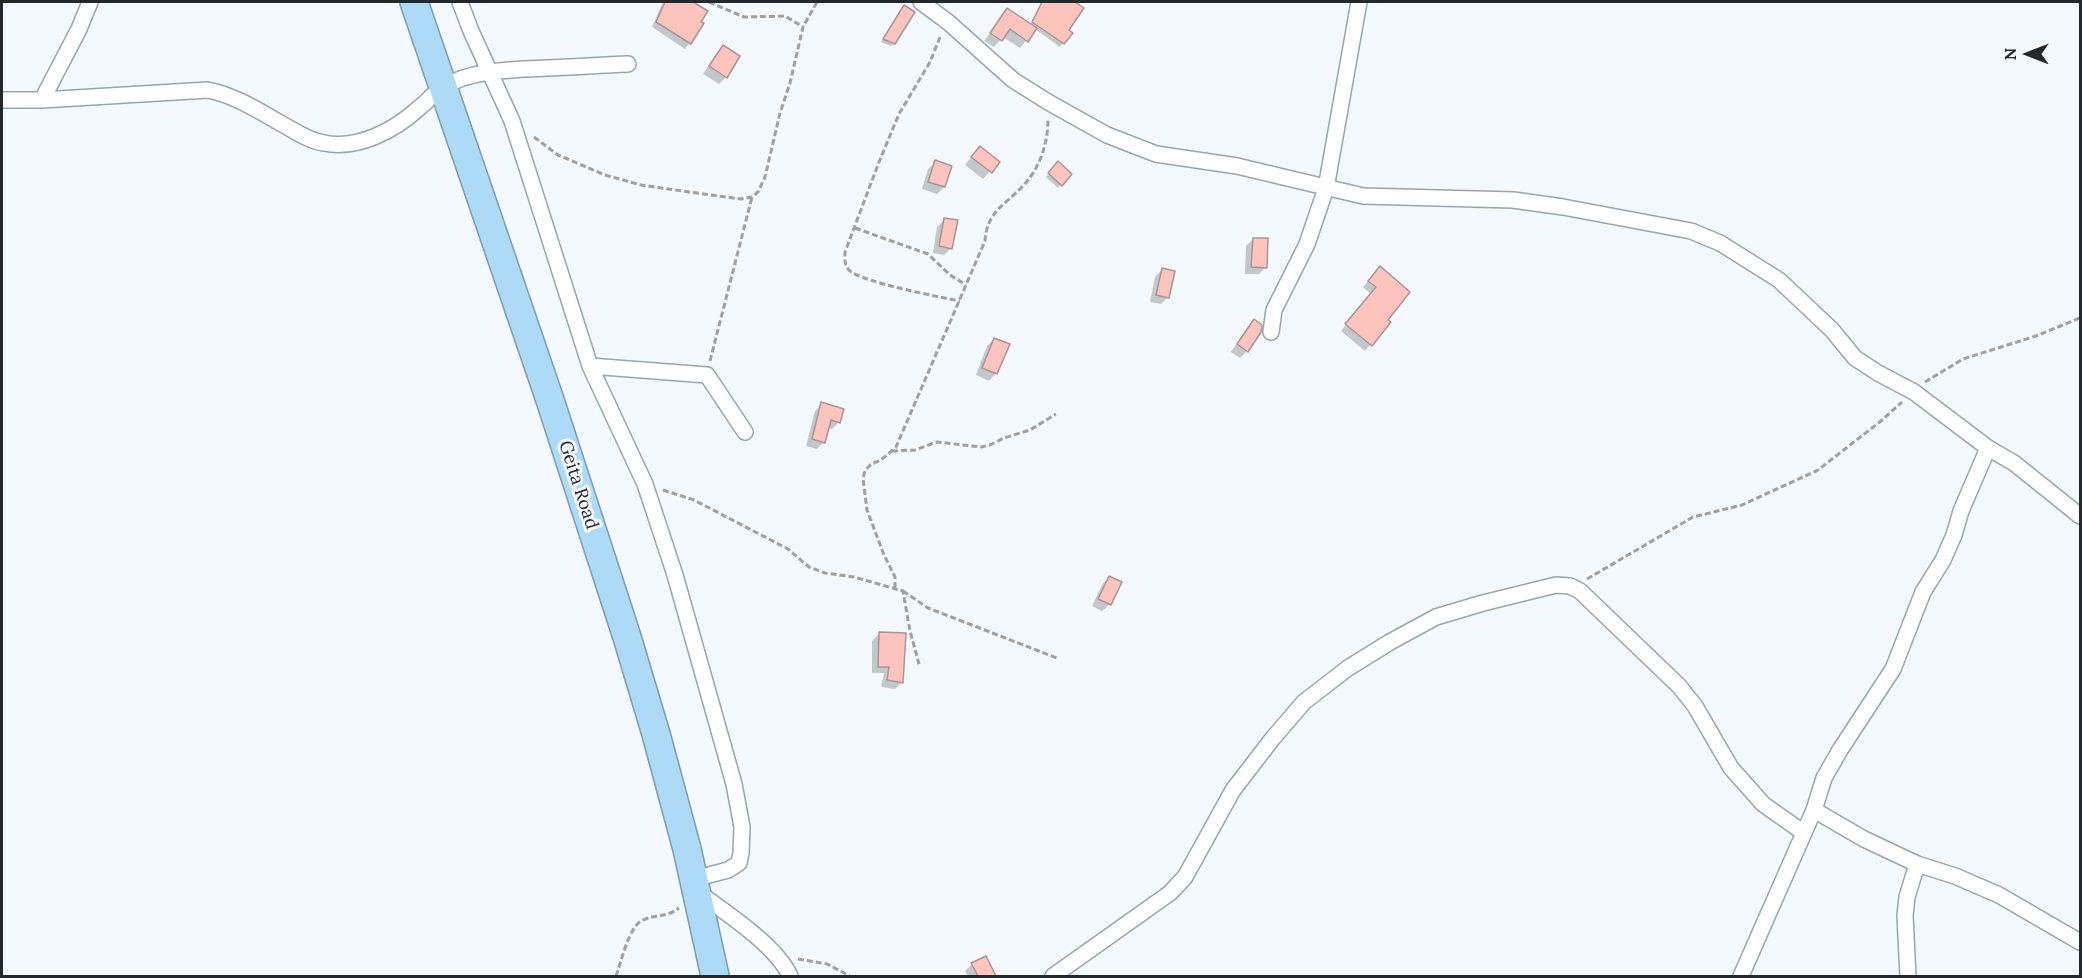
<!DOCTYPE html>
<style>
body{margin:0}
#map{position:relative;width:2082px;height:978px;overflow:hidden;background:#f3f9fe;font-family:Lora,serif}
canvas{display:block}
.frame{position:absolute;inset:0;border:3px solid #22282c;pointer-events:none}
.north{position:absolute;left:1998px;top:24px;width:60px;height:60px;-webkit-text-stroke:4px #f3f9fe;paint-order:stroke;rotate:270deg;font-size:16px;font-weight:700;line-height:24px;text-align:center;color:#22282c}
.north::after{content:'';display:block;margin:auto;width:21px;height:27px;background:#22282c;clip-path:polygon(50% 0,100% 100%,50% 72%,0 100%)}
</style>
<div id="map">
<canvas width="2082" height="978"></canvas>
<div class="frame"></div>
<div class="north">N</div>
</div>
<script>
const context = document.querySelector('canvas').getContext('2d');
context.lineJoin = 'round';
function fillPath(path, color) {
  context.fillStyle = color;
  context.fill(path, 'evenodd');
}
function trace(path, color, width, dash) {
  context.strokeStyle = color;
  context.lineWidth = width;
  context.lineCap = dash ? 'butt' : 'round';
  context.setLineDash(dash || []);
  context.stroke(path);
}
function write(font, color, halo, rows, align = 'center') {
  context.font = font + ' Lora,serif';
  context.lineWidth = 6;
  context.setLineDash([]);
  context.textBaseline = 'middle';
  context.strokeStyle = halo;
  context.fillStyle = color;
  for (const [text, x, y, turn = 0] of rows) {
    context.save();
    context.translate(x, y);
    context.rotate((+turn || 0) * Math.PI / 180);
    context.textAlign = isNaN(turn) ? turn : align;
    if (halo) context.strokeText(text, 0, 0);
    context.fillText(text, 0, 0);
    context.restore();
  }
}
fillPath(new Path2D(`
 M663,2h28l15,10 -7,10 3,2 -17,25 -33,-22z
 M1042,2h27l13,6 -15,22 3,3 -10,14 -25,-18 -15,19 -17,-11 -9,10 -10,-6 23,-31 23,15z
 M901,10l-7,33 -3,3 -10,-4z
 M723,47l3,30 -7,7 -16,-10 13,-20z
 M973,155l25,7 -15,17 -18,-14z
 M936,162l8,25 -7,7 -15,-5 6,-20z
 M1058,163l12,11 -12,14 -12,-11z
 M944,220l7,28 -7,7 -11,-2 4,-26z
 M1253,239l13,28 -7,7h-14l1,-28z
 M1163,269l5,28 -7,7 -11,-2 5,-25z
 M1374,274l12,46 3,3 -24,28 -24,-20 30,-37 -8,-7z
 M1254,321l-7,30 -7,7 -9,-6 16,-24z
 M994,339l2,34 -7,8 -13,-6 11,-29z
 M822,404l17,18 -7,7 -5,-1 -3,14 -7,7 -11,-3 9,-35z
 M1109,577l1,27 -8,7 -10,-5 10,-21z
 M879,634l23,48 -7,7 -14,-2 3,-14h-12v-32z
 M985,958l9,18h-26l-3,-5 7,-7z`), '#0003');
const building = new Path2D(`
 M665,2h28l15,9 -7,11 3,1 -13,21 -35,-22z
 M1042,2h33l9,6 -15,22 4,3 -9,11 -32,-22z
 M904,5l11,7 -20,32 -12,-5z
 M1007,8l30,20 -9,14 -18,-13 -8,12 -12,-8z
 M723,45l17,11 -13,22 -18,-12z
 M980,146l20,16 -8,11 -21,-16z
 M935,160l17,6 -7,21 -17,-5z
 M1058,161l14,13 -10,12 -14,-13z
 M944,218l14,2 -6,29 -13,-3z
 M1253,238h15l-1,30 -16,-1z
 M1380,266l30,26 -22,28 3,2 -19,24 -27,-22 31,-37 -8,-6z
 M1162,268l13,3 -6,27 -13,-3z
 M1254,319l8,6 -1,7 -13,20 -11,-8z
 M994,338l16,6 -13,30 -15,-6z
 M821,402l23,7 -4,14 -9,-3 -6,23 -13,-4z
 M1109,576l13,6 -11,23 -13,-6z
 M879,632l27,1 -3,50 -16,-3 2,-13h-11z
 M986,956l10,20h-18l-7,-13z`);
fillPath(building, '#fdc4be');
trace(building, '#a89593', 1.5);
const street = new Path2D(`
 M460,2l11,29 41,90 78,245 55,118 30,91 59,209 8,43 -1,26 -2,10 -11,7 -34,9
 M921,2l27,20 65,58 35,22 59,33 49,19 81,12 126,30 150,4 50,7 128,24 29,12 59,37 53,50 23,28 23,15 36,19 74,56 26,15 66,53
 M2,100h40l166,-10c26,5 51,21 74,34 13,7 27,17 42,19 34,7 71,-13 95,-35 8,-6 16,-16 24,-21 30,-18 70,-17 103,-19 28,-1 55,-3 82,-4
 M42,100l37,-71 11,-27
 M1271,332l3,-22 33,-66 19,-56 33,-186
 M590,366l117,9 38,57
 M1814,810l50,29 53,25 38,12 44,19 81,47
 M696,891c28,20 81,55 94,85
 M1053,976l117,-83 15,-16 48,-87 40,-52 31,-36 44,-34 42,-26 46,-25 47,-14 73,-18 14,1 10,5 99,95 16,20 36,62 17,19 15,17 41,29
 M1741,976l73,-166 10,-32 16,-28 53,-81 30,-77 20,-32 11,-25 7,-24 27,-63
 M1908,976l-3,-60 2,-19 10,-33`);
const highway = new Path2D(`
 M414,2l136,398 77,237 29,97 31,115 28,127`);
trace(street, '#96a6b0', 18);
trace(highway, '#7c9cb0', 30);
trace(new Path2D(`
 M709,2l35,15 41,-1 18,11
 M940,37l-10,25 -31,52 -20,48 -34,90c0,7 -1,13 4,18 11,12 91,27 111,31
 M534,137l24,18 47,20 36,10 48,7 52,7 11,-2 6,-5 7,-15 15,-64 10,-30 13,-56 14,-25
 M855,228l73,26 22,21 16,10
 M710,361l42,-164
 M1925,382l38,-23 73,-23 44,-18
 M892,451l23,-1 22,-8 44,5 9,-2 14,-7 26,-8 26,-16
 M663,490l31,10 94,49 21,18 16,6 29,4 49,14 7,40 9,33
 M1587,579l106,-62 49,-12 76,-35 63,-49 21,-19
 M895,588v-11l-11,-22 -17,-45 -4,-31 2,-8 6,-7 10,-4 15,-13 89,-206c2,-28 17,-34 36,-53 18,-18 27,-43 27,-69
 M903,591l25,17 129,50
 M798,959l29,5 23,12
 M616,976c5,-13 13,-51 27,-56 13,-6 23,-2 36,-12`), '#9ba1a5', 3, [6, 3]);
trace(street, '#fff', 15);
trace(highway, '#acdaf7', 27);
write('18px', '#22282c', '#f3f9fe', [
 ["Geita Road",578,485,72]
]);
</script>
